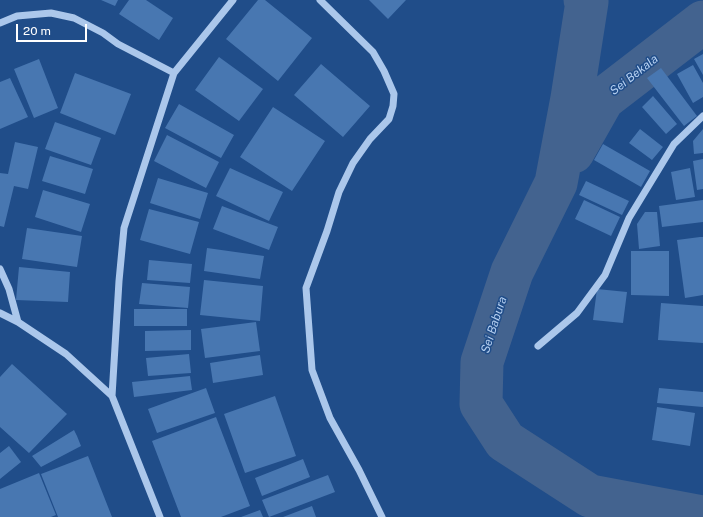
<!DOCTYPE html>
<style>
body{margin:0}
#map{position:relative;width:703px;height:517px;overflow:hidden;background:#204d89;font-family:"Public Sans",sans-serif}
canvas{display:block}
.scale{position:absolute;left:16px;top:24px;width:71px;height:18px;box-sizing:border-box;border:2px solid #fff;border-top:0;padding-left:5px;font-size:12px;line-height:14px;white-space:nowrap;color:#fff;-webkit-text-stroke:3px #204d89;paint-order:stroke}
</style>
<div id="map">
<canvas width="703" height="517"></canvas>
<div class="scale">20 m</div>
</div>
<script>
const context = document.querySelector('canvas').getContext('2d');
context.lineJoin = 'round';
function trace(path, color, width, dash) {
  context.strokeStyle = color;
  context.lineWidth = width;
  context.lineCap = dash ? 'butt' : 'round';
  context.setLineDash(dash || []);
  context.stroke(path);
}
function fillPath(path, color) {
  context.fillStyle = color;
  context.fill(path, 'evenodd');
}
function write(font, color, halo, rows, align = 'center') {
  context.font = font + ' "Public Sans",sans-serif';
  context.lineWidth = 3;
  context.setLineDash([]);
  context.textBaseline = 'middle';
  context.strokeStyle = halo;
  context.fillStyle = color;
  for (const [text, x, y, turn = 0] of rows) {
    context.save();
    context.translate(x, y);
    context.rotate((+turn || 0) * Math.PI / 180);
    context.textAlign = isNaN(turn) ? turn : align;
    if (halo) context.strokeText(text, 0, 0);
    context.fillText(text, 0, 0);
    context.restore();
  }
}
trace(new Path2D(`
 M585,0l2,2 -15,96 -16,85 -44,89 -30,90 -1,42 24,37 85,55 113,21
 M573,152l30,-53 100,-77`), '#43638f', 43);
fillPath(new Path2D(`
 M101,0h17l-3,6z
 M129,0h17l27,18 -14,22 -40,-26z
 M258,0h7l47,38 -34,43 -52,-42z
 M369,0h37l-18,19z
 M703,54v21l-9,-16z
 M219,57l44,32 -24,32 -44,-31z
 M39,59l19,49 -24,10 -20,-49z
 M321,64l49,42 -27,31 -49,-42z
 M693,65l10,18v14l-10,6 -16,-29z
 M661,68l36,48 -13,10 -37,-48z
 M75,73l56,21 -16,41 -55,-22z
 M10,78l18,39 -28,12v-47z
 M653,96l24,28 -11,10 -24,-27z
 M179,104l55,31 -13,23 -56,-30z
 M273,107l52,34 -33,50 -52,-34z
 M55,122l46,16 -10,27 -46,-16z
 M640,129l23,18 -11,13 -23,-17z
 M703,129v24l-9,1 -1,-13z
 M167,135l52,27 -13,26 -52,-27z
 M15,142l23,5 -10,42 -14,-3 -10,41 -4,-1v-53l8,1z
 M603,144l47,27 -9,16 -47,-27z
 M50,156l43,13 -8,25 -43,-13z
 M703,159v30l-6,1 -4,-29z
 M230,168l53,24 -14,29 -53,-25z
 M690,168l5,29 -19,3 -5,-28z
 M158,178l50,15 -8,26 -50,-16z
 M586,181l43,20 -7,14 -43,-20z
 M43,190l47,14 -9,28 -46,-15z
 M584,200l36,17 -9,19 -36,-17z
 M703,200v22l-41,5 -3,-21z
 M222,206l56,21 -9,23 -56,-21z
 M149,209l50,13 -9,32 -50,-14z
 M645,212h12l3,34 -21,3 -2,-25z
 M27,228l55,8 -5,31 -55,-8z
 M700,237h3v58l-18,3 -8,-58z
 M207,248l57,8 -4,23 -56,-8z
 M631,251h38v45l-38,-1z
 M149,260l43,4 -2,19 -43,-3z
 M19,267l51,5 -2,30 -52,-2z
 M204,280l59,6 -3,35 -60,-6z
 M142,283l48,4 -2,21 -49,-4z
 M597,289l30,3 -4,31 -30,-3z
 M661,303l42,3v37l-45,-3z
 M134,309h53v17h-53z
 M256,322l4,29 -55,7 -4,-29z
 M191,330v20l-46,1v-20z
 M189,354l2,19 -43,3 -2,-18z
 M260,355l3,20 -50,8 -3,-20z
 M12,364l55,50 -38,39 -29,-26v-50z
 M190,376l2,14 -58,7 -2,-15z
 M206,388l9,25 -58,20 -9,-24z
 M659,388l44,4v15l-46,-4z
 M275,396l21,60 -51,17 -21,-59z
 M657,407l38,6 -5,33 -38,-6z
 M216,417l34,89 -29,11h-40l-29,-76z
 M74,430l3,6 4,10 -40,21 -9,-11z
 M9,446l12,16 -21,17v-26z
 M88,456l24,61h-54l-17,-43z
 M303,459l7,18 -48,19 -7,-18z
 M39,473l17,42 -5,2h-51v-28z
 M328,475l7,17 -66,25 -7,-17z
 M312,506l4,11h-33z
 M260,510l3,7h-22z`), '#4877b1');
trace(new Path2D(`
 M320,0l53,52 11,19 10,23 -1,12 -4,13 -19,20 -17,24 -14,29 -12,39 -21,57 6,82 18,48 29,52 23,47
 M0,23l17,-7 34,-3 23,5 29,15 15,11 56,29
 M0,269l9,20 9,33
 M0,313l18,9 48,32 46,42
 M538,346l39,-33 28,-38 24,-57 45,-74 29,-28
 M160,517l-48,-121 7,-115 5,-53 50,-155 59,-73`), '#abc7eb', 7);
write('italic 12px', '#b7d1f2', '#204d89', [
 ["Sei Bekala",634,75,-38],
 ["Sei Babura",494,325,-72]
]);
</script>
